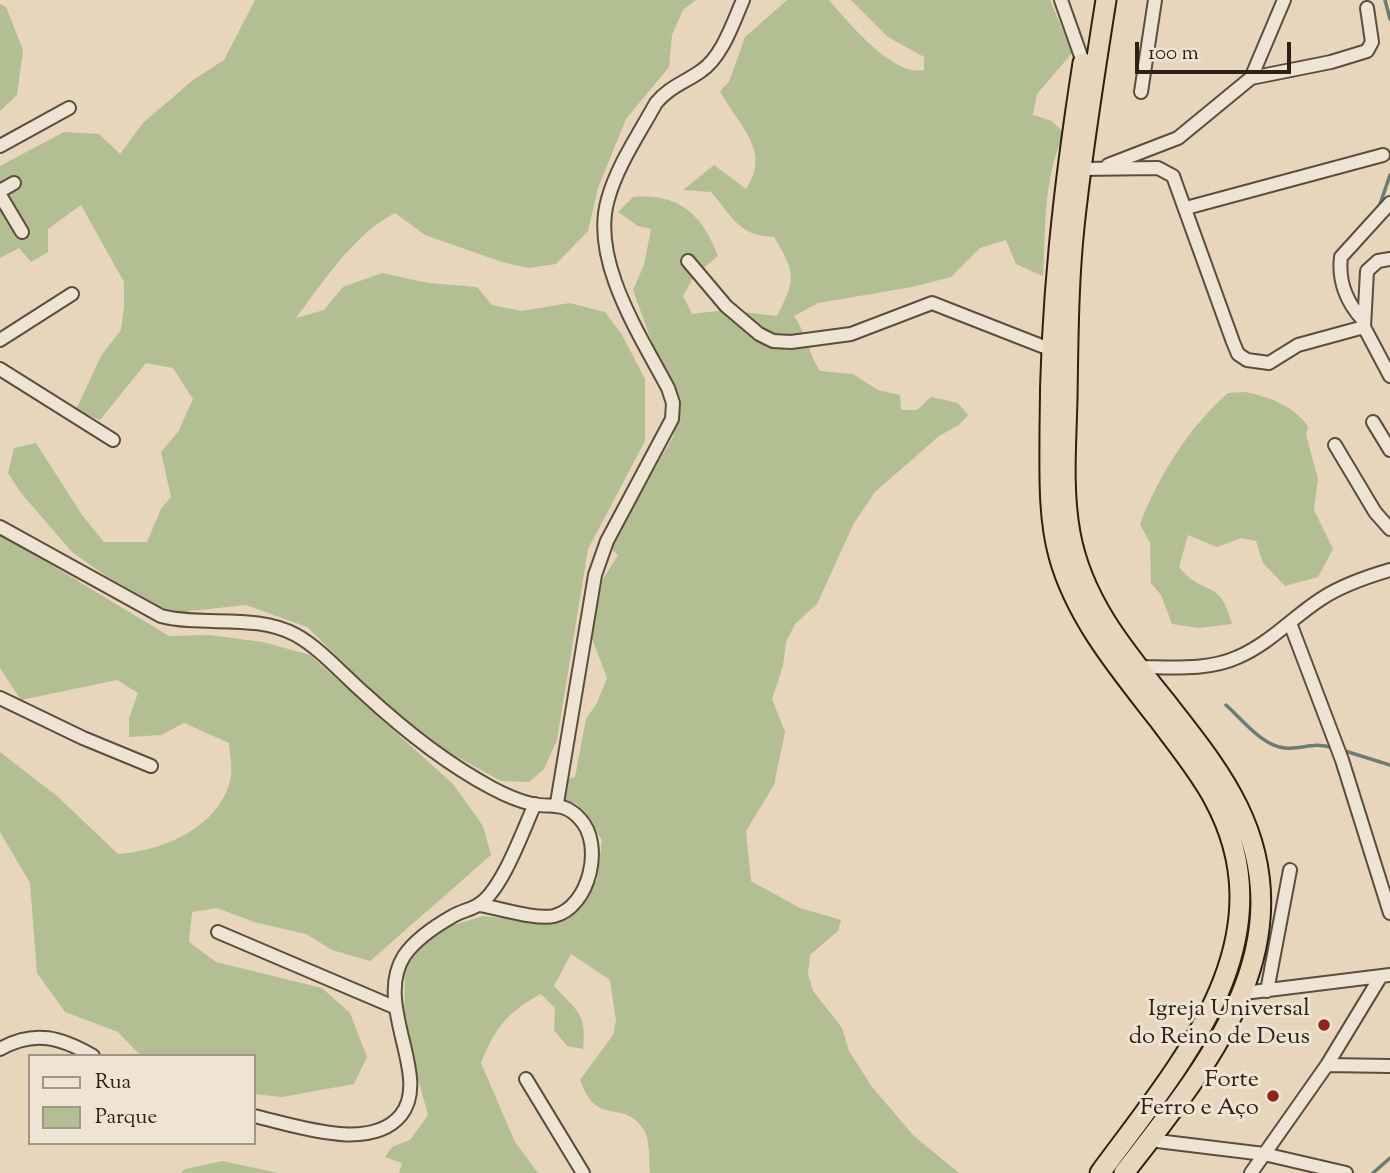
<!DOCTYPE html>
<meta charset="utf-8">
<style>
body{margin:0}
#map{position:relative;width:1390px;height:1173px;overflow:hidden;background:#e7d6bc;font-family:"Sorts Mill Goudy",serif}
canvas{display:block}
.legend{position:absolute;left:28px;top:1054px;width:228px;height:91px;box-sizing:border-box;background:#efe4d3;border:2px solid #a19686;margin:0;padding:9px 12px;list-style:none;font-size:21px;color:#2c2113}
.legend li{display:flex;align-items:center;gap:14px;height:35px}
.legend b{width:35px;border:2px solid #a19686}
.scale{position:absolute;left:1135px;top:42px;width:156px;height:32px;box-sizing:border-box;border:4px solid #2c2113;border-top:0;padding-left:9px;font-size:21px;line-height:24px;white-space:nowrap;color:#2c2113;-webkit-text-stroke:5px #efe4d3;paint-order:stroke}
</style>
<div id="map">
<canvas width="1390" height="1173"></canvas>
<ul class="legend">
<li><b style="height:9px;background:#efe4d3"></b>Rua</li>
<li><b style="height:19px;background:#b3be92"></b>Parque</li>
</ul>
<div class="scale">100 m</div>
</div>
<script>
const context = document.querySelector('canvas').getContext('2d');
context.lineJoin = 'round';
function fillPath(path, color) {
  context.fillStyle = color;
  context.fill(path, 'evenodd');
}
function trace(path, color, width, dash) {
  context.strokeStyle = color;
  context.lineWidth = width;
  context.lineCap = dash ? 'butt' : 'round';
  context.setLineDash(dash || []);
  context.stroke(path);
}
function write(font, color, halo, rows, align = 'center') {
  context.font = font + ' "Sorts Mill Goudy",serif';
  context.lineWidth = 6;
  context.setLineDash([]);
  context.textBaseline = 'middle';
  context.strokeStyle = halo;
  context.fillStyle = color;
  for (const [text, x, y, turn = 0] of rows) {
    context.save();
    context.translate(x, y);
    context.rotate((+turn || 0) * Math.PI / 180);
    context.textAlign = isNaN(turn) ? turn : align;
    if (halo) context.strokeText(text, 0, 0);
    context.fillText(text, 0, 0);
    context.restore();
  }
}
fillPath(new Path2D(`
 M255,0h441l-13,10 -11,25 -3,32 -43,52 -28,69 -10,43 -32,33 -28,4 -26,-6 -77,-27 -30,-22c-41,21 -71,68 -99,105l28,-8 19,-23 39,-14 46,10 49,4 15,18 29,6 49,-8 35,9 17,23 23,44v62l-57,108 -31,191 -13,29 -15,13 -28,-1 -84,-46 -110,-108 -61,-22 -74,8 -66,-37 -34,-24 -51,-59 -13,-20 6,-25 22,-5 46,72 22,27h43l14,-33 10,-12 -10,-45 17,-20 15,-33 -20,-31 -27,-5 -46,57 -24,-10 25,-54 20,-26 3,-23v-25l-43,-77 -33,24v23l-17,10 -12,-14 -19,10v-92l64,-34 35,2 21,20 23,-31 50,-43 31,-20z
 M787,0h42c19,22 64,77 95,70v-13l-36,-20 -37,-37h199l22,53 -35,41 -4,21 19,6 12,12c-21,47 -18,93 -21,143l-27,-12 -10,-24 -26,8 -29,29 -39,10 -94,16 -24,13c13,18 14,37 26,55l33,3 25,16 22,5 1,15h16l14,-13 27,6 10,12 -8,9 -21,12 -64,56 -21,31 -37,81 -22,20 -9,18 -3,24 -11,33 13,33 -11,53 -28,46 5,50 49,27 41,12 -3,11 -28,24 -2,19 5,17 29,37 7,23 23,36 42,49 45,37h-309c-1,-12 0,-33 -6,-43 -21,-33 -47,-1 -64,-50l33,-45 3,-14 -6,-41 -39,-26 -17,32c23,25 33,27 29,63l-16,-3 -13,-16 1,-22 -14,-14c-34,18 -46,34 -60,69l34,79 23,31h-139l3,-10 -17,-6 7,-10 18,-7 18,-25 -24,-86 1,-70 36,-30 42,-13 60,6 32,-9 22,-33 5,-40 -25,-36 -14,-4 6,-21 6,-2 11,-58 11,-16 10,-25 -16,-42 12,-57 15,-24 -9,-8 64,-110 5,-22 -45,-125 11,-25 7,-36 -13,-3 -20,-14 15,-15c46,-4 69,17 85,59l-24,20 -11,20 9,18 33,-4 52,6c19,-37 19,-43 -3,-79 -36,-1 -41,-20 -63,-45l-28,-2 31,-25 32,24c27,-39 -10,-66 -26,-98l9,-9 16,-45z
 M0,4l6,3 17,43 -6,45 -17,16z
 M1246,392c25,6 46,13 62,34l-2,9 12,44 -4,31 19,39 -15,28 -33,9 -22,-23 -7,-22 -15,-3 -24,9 -29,-12 -9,32c26,31 41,10 53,57l-33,4 -27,-4 -11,-29 -10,-12 -1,-40 -10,-19c19,-49 49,-97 88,-131z
 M0,534l169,102 40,-1 54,7 47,13 143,129 30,42 8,29 -121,106 -38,-11 -26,-16 -52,-12 -37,-14 -25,4 -3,30 27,20 106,26 28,25 17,44 -13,27 -72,13 -28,-3v-38h-113l-23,-24 -53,-20 -28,-39 -7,-90 -30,-51v-80l57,44 61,58c44,-3 100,-26 112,-73 3,-11 0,-26 -1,-38l-45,-20 -23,12 -32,2v-19l9,-25 -21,-13 -96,20 -21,-32z
 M223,1161l55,12h-97l4,-4z`), '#b3be92');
trace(new Path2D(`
 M1385,0l5,19
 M1378,210l12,-35
 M1226,705c16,14 36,41 59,43 19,2 26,-7 49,0
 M1342,750l48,15
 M1373,1173l17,-15`), '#6c7c72', 3.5);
const minor = new Path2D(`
 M1061,0l22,62
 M1251,78l80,-16 36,-11 5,-9 -5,-34
 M1141,92l14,-92
 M0,146l69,-38
 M1108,165l70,-27 73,-60 33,-78
 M1081,169l77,-1 15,8 60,166 5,12 9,6 22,3 29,-18 66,-18
 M0,191l14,-8
 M0,195l22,37
 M1186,208l197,-53
 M1390,259l-12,2 -11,10 -3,56 26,49
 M688,261l38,45 33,28 14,7 18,1 60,-8 81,-31 120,47
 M1363,320c-16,-17 -25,-39 -22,-63l49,-54
 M0,340l72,-46
 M0,369l113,71
 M1373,422l17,28
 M1335,445l40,67 15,17
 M0,527l161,89c43,11 95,-3 135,19 25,14 47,40 69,59 39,36 80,69 127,94 13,7 27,13 40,16 20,4 32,-3 48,15 24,25 10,88 -26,97 -18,4 -55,-8 -74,-11
 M1290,623l52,137 48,153
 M1137,667c33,0 71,4 101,-10 31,-13 55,-40 83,-58 21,-14 45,-22 69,-29
 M0,698l83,40 68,28
 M557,803l38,-228 12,-34 65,-122 1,-16 -5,-15c-28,-53 -78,-128 -60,-189 9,-33 31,-65 48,-96 13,-16 28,-20 45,-32 21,-14 32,-48 42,-71
 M218,932l176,75
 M1267,991l23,-121
 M1244,993l146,-18
 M0,1049c35,-20 62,-11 93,7
 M1327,1065l63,1
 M526,1079l57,94
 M254,1116c40,9 116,37 147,-1 31,-39 -28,-110 3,-159 11,-16 33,-31 49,-40 8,-5 17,-6 25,-11 24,-14 45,-75 57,-101
 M1149,1140l115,14 82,19
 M1251,1173l76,-108 54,-89`);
const highway = new Path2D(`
 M1106,0c-12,76 -24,151 -32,227 -6,57 -6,115 -7,172 -1,44 -5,90 3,134 12,67 54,117 96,169 26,34 53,66 72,105 69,141 -32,260 -114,366
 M1083,63c-19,122 -33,243 -33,367 0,41 -2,86 9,126 17,62 61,114 100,164 19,26 40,51 55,79 77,142 -34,265 -114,374`);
trace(minor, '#5b4e3d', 16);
trace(highway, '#2c2113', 23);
trace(minor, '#efe4d3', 12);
trace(highway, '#e7d6bc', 19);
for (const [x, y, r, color] of [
 [1324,1025,7,"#8f2418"],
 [1273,1096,7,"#8f2418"]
]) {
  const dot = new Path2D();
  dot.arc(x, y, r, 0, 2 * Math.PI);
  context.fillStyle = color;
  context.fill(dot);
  trace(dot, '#efe4d3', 2.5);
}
write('24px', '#2c2113', '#efe4d3', [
 ["Igreja Universal",1310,1011],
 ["do Reino de Deus",1310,1039],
 ["Forte",1259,1082],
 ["Ferro e Aço",1259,1110]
], 'right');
</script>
